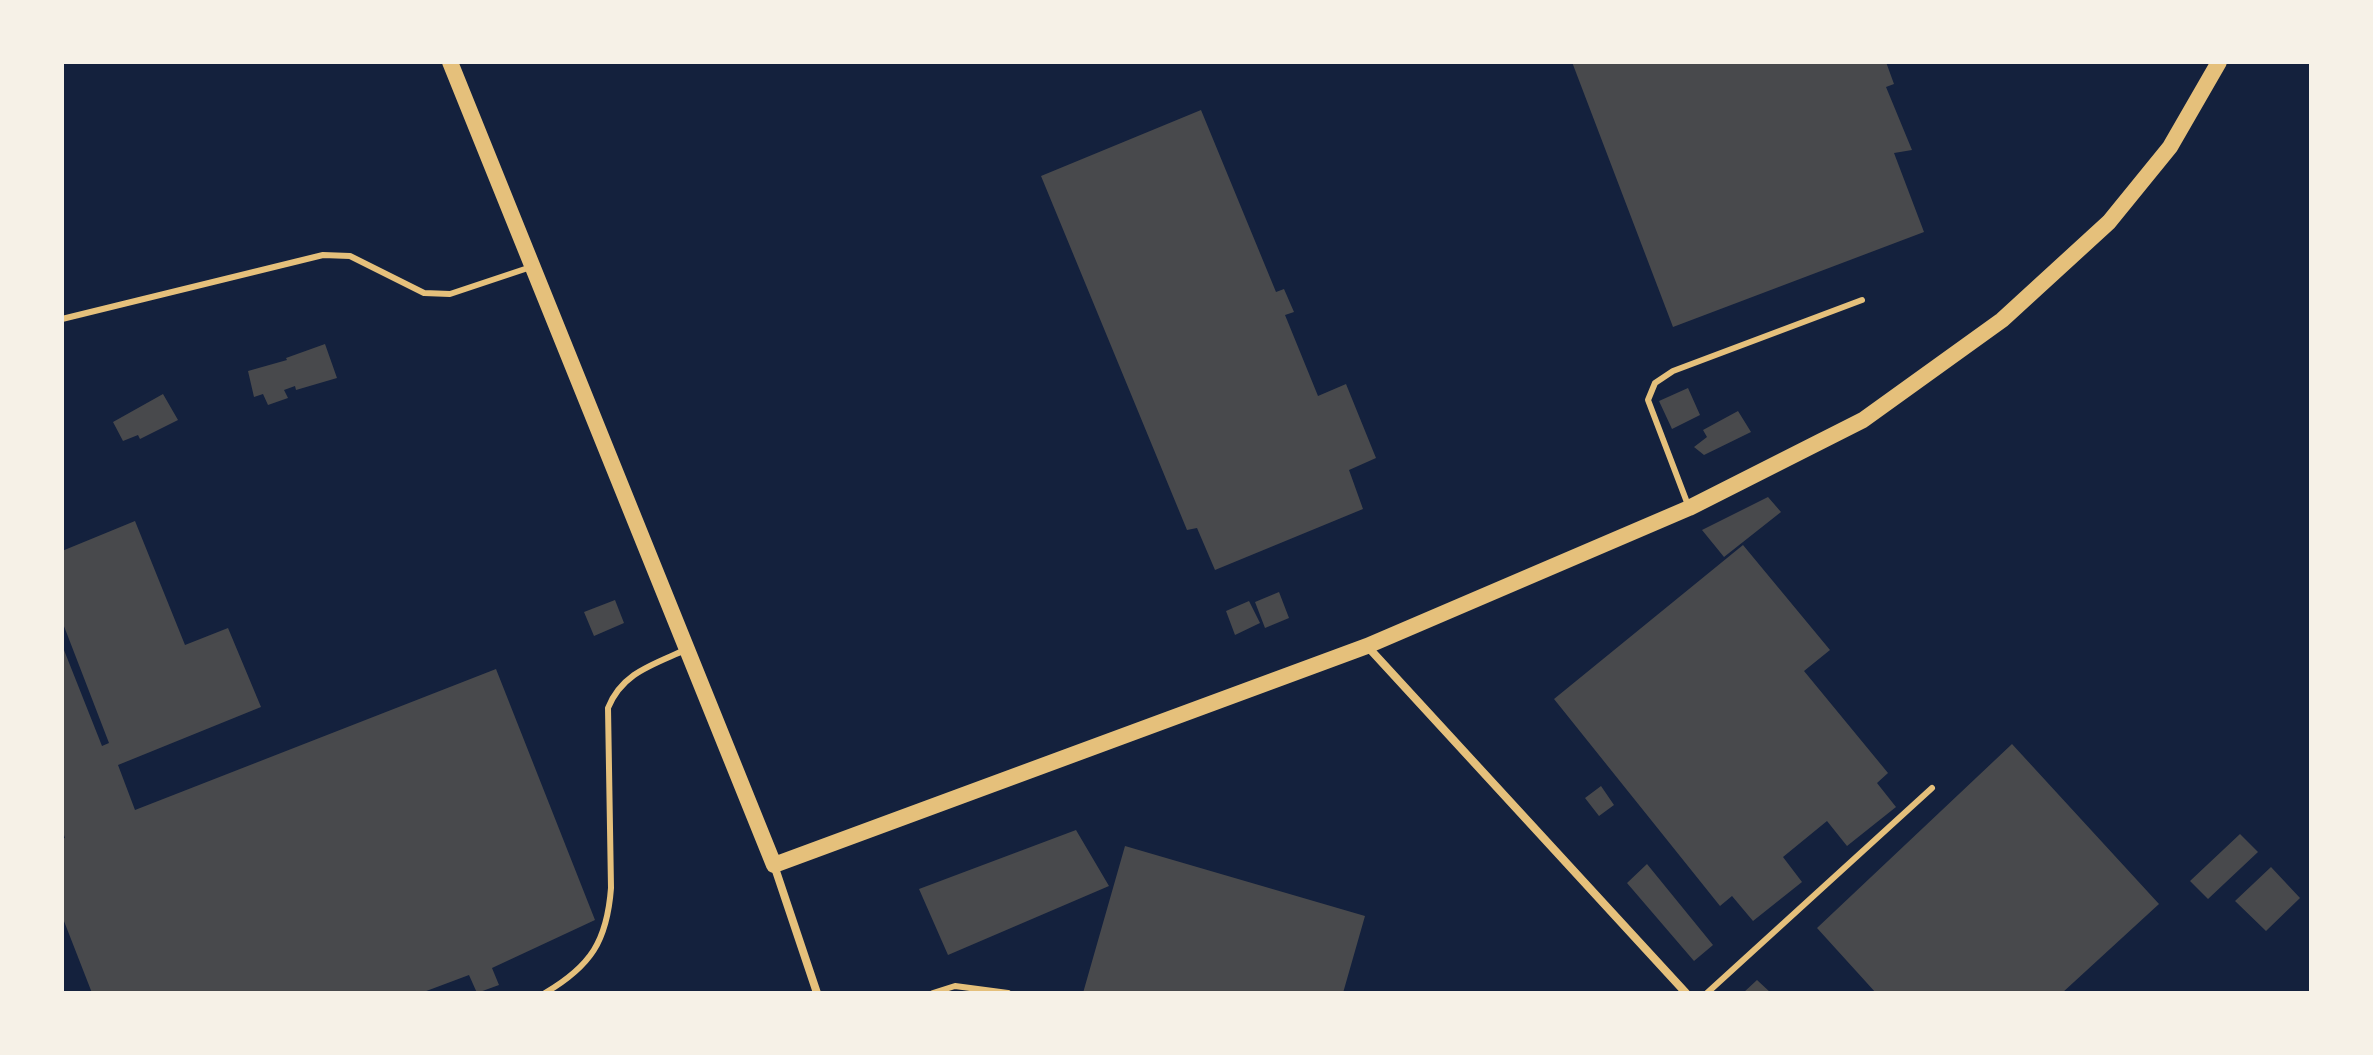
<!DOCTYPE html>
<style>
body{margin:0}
#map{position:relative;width:2373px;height:1055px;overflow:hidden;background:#14213d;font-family:Commissioner,sans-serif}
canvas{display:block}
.frame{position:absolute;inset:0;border:64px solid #f6f1e7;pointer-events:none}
</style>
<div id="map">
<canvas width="2373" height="1055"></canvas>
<div class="frame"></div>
</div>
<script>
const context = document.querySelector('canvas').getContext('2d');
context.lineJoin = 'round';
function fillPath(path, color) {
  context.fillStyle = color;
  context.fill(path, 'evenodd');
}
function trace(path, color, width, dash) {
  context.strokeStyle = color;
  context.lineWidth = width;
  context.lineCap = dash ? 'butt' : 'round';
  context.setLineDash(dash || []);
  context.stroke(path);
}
fillPath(new Path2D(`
 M1572,62h314l8,22 -8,3 26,63 -18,3 30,79 -251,95z
 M1201,110l75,182 8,-3 10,23 -9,3 33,81 28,-12 30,74 -27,12 14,39 -148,61 -18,-42 -10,2 -146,-354z
 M325,344l12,34 -41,12 -1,-4 -11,4 4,8 -20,7 -5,-11 -9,3 -6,-26 39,-11 -1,-2z
 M1688,388l12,27 -28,14 -13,-28z
 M163,394l15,26 -38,19 -2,-4 -15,6 -10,-19z
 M1738,411l13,21 -47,23 -10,-8 13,-10 -4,-7z
 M1768,497l13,15 -57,45 -22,-27z
 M135,521l50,124 43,-17 33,79 -143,58 17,45 361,-141 99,251 -103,48 7,17 -22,8 -8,-18 -48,18h-329l-30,-77v-77l3,-1 -3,-9v-184l40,101 7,-3 -47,-122v-70z
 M1743,545l87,105 -26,21 84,102 -11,10 19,24 -49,39 -20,-25 -44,36 19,25 -49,39 -21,-25 -12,10 -166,-207z
 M1279,592l10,26 -24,10 -10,-26z
 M615,600l9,23 -30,13 -10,-24z
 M1249,601l11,22 -25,12 -9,-24z
 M2012,744l147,160 -97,89h-186l-59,-65z
 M1601,786l13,19 -15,11 -14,-18z
 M1076,830l33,56 -161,69 -29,-66z
 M2240,834l18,18 -50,47 -18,-18z
 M1125,846l240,70 -22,77h-260z
 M1647,864l66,81 -19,16 -67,-78z
 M2271,867l29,31 -34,33 -31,-30z
 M1757,980l14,13h-28z`), '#48494c');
trace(new Path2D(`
 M62,319l261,-64 27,1 74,37 26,1 81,-27
 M1688,505l-40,-105 7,-17 18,-12 189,-71
 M545,993c46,-27 62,-52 66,-105l-3,-180c14,-35 44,-43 77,-58
 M933,993l22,-7 53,7
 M1707,993l225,-205`), '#e5c07b', 6);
trace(new Path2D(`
 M1367,646l319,347
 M774,865l43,128`), '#e5c07b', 8);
trace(new Path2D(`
 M450,62l324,803 593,-219 322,-138 174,-88 139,-100 107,-98 61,-75 49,-85`), '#e5c07b', 16);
</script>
